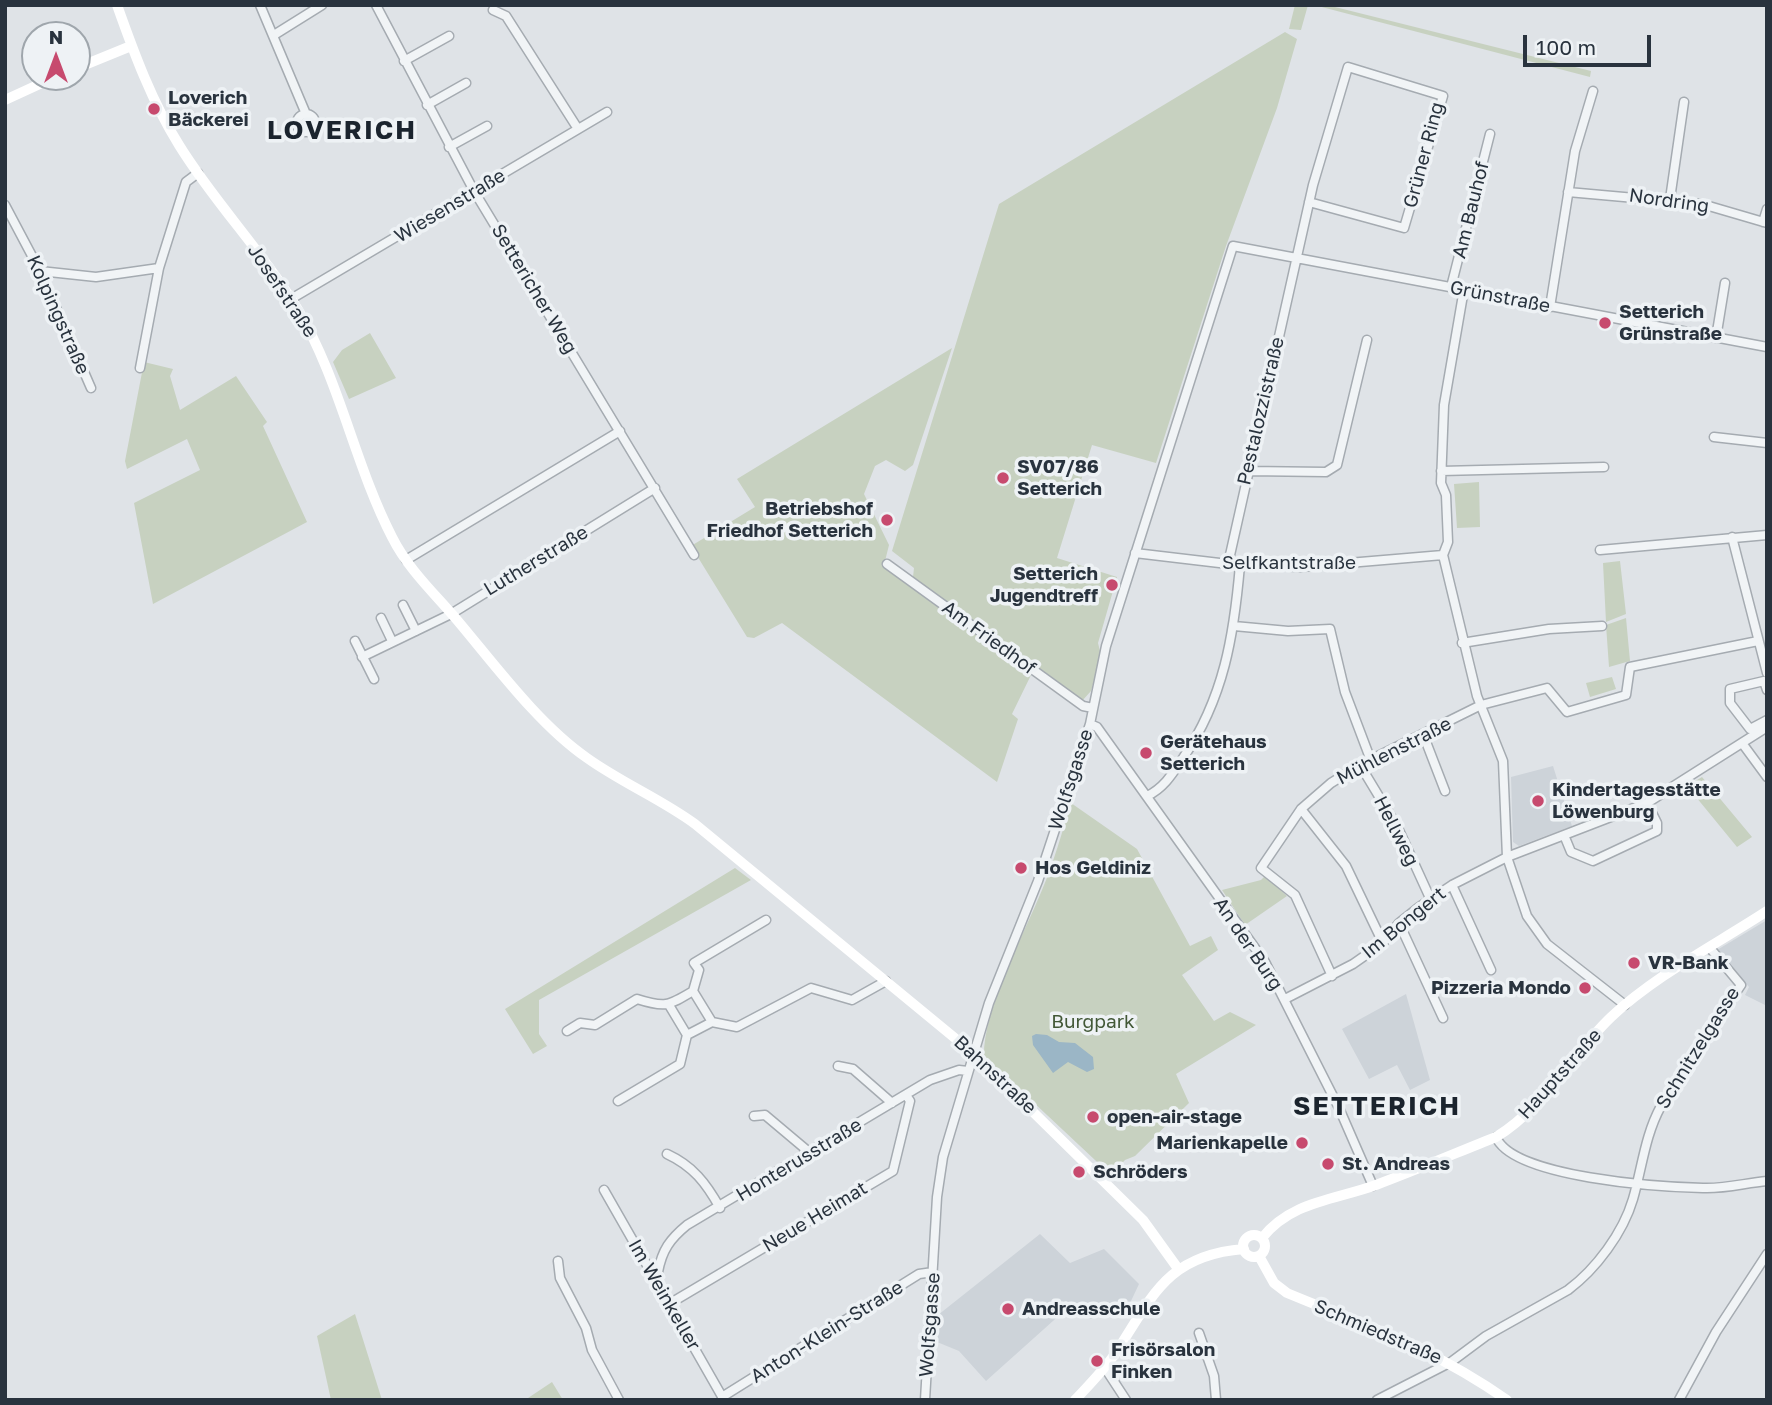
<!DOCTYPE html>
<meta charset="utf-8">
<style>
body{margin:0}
#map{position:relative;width:1772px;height:1405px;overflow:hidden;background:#dfe3e7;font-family:"Golos Text",sans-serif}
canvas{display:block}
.frame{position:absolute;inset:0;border:7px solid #29333e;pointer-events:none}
.north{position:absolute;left:21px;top:21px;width:70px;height:70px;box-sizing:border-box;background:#eef2f5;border:2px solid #9fa6ac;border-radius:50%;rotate:0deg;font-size:19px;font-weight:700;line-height:28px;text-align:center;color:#29333e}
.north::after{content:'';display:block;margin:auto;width:24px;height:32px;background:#c74a6e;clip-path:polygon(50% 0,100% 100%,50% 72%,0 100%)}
.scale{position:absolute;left:1523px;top:35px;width:128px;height:32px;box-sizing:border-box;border:4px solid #29333e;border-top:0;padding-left:9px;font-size:21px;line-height:24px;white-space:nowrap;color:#29333e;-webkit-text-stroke:5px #eef2f5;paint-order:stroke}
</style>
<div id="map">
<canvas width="1772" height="1405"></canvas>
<div class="frame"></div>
<div class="north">N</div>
<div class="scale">100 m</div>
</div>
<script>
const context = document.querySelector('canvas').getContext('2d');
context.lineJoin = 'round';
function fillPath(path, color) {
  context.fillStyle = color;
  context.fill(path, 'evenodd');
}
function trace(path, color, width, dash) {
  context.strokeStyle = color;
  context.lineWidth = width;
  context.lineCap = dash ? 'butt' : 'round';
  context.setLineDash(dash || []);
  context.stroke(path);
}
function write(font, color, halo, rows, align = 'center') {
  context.font = font + ' "Golos Text",sans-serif';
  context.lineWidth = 7;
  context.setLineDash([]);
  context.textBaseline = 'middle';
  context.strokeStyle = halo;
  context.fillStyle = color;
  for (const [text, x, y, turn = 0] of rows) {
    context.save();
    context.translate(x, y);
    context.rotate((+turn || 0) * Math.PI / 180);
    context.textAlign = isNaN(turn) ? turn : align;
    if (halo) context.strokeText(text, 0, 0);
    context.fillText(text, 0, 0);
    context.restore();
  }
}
fillPath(new Path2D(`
 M1553,766l19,60 -53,20 -6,-4 -2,-65z
 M1767,920v86l-22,-11 4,-8 -32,-37z
 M1406,994l24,86 -20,10 -13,-25 -28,14 -27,-50z
 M1040,1234l30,29 34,-14 35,35 -8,17 -40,18 -14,-12 -14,5 -77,69 -27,-30 -22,-9 1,-27z`), '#cdd3d9');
fillPath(new Path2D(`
 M1295,5h13l-7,25 -12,-1z
 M1314,5h13l264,66 -1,6z
 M1285,32l12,7 -20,69 -51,138 -70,217 -64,-18 -35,113 60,19 -19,66 3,12 -10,36 -9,10 -169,-124 1,-9 -22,-17 107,-347z
 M370,333l26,45 -47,21 -16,-37 9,-12z
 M952,348l-39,117 -8,6 -19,-11 -11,6 -11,28 25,51 -5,20 148,108 -20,41 6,5 -21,63 -215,-159 -28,15 -7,-1 -56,-91 64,-39 -18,-28z
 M144,362l29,7 -3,7 10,34 56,-34 31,46 -4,4 44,96 -154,82 -19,-101 66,-33 -13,-31 -60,30 -2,-8z
 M1479,482l1,45 -23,1 -3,-44z
 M1620,561l6,53 -20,8 -3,-59z
 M1626,618l4,43 -21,6 -3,-42z
 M1612,677l4,12 -26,8 -4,-14z
 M1702,777l50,60 -15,10 -50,-61z
 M1071,803l66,46 53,97 21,-10 7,14 -36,25 32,46 16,-9 26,13 -80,49 13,29 -54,53 -10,4 -14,15 -127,-119c-1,-46 40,-122 58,-166 12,-28 20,-58 29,-87z
 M735,868l16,12 -212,120v34l8,12 -14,8 -28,-45z
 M1265,876l22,20 -42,29 -23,-35 39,-10z
 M355,1314l27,86h-51l-14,-64z
 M552,1382l11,18h-38z`), '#c7d1c0');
fillPath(new Path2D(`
 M1036,1034l11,1 12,7 16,1 18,14 1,12 -7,3 -19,-10 -15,11 -20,-28 -1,-9z`), '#9bb6c6');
const street = new Path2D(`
 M260,5l46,109
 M376,5l98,186 220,364
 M493,10l13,6 72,113
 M274,35l48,-30
 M404,61l45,-25
 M427,105l39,-22
 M297 123a9 9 0 1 1 18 0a9 9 0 1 1-18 0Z
 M449,147l38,-21
 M1568,192l134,12 65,19
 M1670,199l14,-97
 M5,205l35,66 51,117
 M1763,222l4,-13
 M40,271l56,6 63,-9
 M1451,287l39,-153
 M1464,289l-20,116 -3,78 5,12 2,47 -5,13 34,141 26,65 4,96 20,59 20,28 78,61
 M291,299l316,-187
 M1550,307l25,-156 18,-60
 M1716,338l9,-55
 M140,368l19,-100 27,-86 12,-9
 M1714,437l53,6
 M1248,471l78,1 11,-7 30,-125
 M1441,471l163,-4
 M1732,537l35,136
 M1600,550l167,-15
 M1135,553l93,11 73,3 142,-12
 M406,560l214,-129
 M887,564l196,142 10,2
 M1228,564l85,-379 35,-118 95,29 -39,132 -95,-26
 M403,605l13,26
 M381,618l11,23
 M1234,626l54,5 42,-2 15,63 25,66
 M355,641l19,38
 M1462,643l87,-14 53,-3
 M362,657l89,-43 204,-126
 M1767,690l-3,-9 -34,8v14l20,26 17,-9
 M1090,724l7,3 168,235 74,146 34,78
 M1423,734l22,57
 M1742,743l25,34
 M1360,765l38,63 32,70
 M1147,796c17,-8 26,-23 36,-38 41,-60 51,-123 57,-193
 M1301,809l45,57 37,77
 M1564,835l7,17 22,9 64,-30v-8l-10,-20
 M1452,885l39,85
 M1399,923l44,95
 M1332,976l-37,-81 -34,-27 40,-59 30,-26 29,-18 121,-60 66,-17 20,24 59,-17 4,-28 128,-26
 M693,991l19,31
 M1285,999l68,-35 30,-21 16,-20 20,-16 33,-22 55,-28 140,-54 120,-76
 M669,1005l18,30
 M567,1031l13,-8 15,2 42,-26c28,9 31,7 56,-8l6,-21 -5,-7 72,-43
 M838,1066l15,3 39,34
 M618,1101l62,-37 7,-29 25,-13 25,5 74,-39 41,12 34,-19
 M754,1116l11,-1 44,37
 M1496,1137c17,41 165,50 207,51 22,1 42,-5 64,-7
 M667,1154c26,12 39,29 53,54
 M604,1190l120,210
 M558,1261l2,17 26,50 6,22 27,50
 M652,1275l6,-3c4,-22 12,-33 29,-47l243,-145 29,-10 9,1
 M669,1304l224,-133 17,-70 -4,-6
 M1199,1333l15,43 2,24
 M1105,1368l21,32
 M722,1397l197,-123 14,-2
 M925,1400l12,-203 6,-40 46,-154 49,-122 52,-157 16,-78 127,-400 534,101
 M1377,1400l74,-38 35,-26 82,-46c28,-21 55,-57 65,-91 9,-31 12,-64 28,-93 23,-41 53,-81 80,-121l-31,-37
 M1679,1400l37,-68 51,-78`);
trace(street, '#a5abb1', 11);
trace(street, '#f1f4f6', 8);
trace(new Path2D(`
 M117,5c17,48 35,97 62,140 35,57 83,106 118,163 43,72 57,155 95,229 16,32 42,56 65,83 38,45 82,105 130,138 35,25 74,41 108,66l278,229 170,167 36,50
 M77,68l54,-22
 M5,100l50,-23
 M1243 1246a11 11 0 1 1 22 0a11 11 0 1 1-22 0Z
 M1262,1238c29,-37 73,-38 114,-53 40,-15 80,-32 120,-48 48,-29 75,-82 115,-120 45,-42 104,-72 156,-106
 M1259,1256l15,27 13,10c82,34 146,55 220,107
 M1075,1400c15,-16 30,-31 42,-49 36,-56 51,-96 127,-102`), '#fff', 10);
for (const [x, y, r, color] of [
 [154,109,7,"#c74a6e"],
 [1605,323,7,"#c74a6e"],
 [1003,478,7,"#c74a6e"],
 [887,520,7,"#c74a6e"],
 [1112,585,7,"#c74a6e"],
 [1146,753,7,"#c74a6e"],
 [1538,801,7,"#c74a6e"],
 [1021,868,7,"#c74a6e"],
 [1634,963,7,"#c74a6e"],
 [1585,988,7,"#c74a6e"],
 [1093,1117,7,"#c74a6e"],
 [1302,1143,7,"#c74a6e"],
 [1328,1164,7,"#c74a6e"],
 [1079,1172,7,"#c74a6e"],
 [1008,1309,7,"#c74a6e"],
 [1097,1361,7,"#c74a6e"]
]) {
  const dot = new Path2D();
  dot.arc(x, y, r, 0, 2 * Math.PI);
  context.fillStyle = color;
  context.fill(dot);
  trace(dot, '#eef2f5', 2.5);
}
write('bold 19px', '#29333e', '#eef2f5', [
 ["Loverich",168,98],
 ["Bäckerei",168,120],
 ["Setterich",1619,312],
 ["Grünstraße",1619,334],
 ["SV07/86",1017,467],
 ["Setterich",1017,489],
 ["Betriebshof",873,509,"right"],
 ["Friedhof Setterich",873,531,"right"],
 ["Setterich",1098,574,"right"],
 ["Jugendtreff",1098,596,"right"],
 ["Gerätehaus",1160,742],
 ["Setterich",1160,764],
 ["Kindertagesstätte",1552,790],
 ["Löwenburg",1552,812],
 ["Hos Geldiniz",1035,868],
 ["VR-Bank",1648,963],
 ["Pizzeria Mondo",1571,988,"right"],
 ["open-air-stage",1107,1117],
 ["Marienkapelle",1288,1143,"right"],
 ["St. Andreas",1342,1164],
 ["Schröders",1093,1172],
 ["Andreasschule",1022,1309],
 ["Frisörsalon",1111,1350],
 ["Finken",1111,1372]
], 'left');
write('19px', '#29333e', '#eef2f5', [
 ["Grüner Ring",1424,155,-75],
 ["Nordring",1669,201,8],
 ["Wiesenstraße",450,206,-31],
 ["Am Bauhof",1471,210,-76],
 ["Settericher Weg",534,289,59],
 ["Josefstraße",282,291,56],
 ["Grünstraße",1500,297,11],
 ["Kolpingstraße",58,315,66],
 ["Pestalozzistraße",1261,411,-77],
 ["Lutherstraße",536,561,-31],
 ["Selfkantstraße",1289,563],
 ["Am Friedhof",989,638,36],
 ["Mühlenstraße",1394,751,-27],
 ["Wolfsgasse",1071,780,-72],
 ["Hellweg",1396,831,63],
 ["Im Bongert",1404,923,-39],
 ["An der Burg",1248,944,56],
 ["Schnitzelgasse",1698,1048,-58],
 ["Hauptstraße",1560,1074,-48],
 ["Bahnstraße",995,1075,43],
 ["Honterusstraße",799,1160,-31],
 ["Neue Heimat",815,1217,-31],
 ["Im Weinkeller",664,1295,60],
 ["Wolfsgasse",930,1325,-86],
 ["Anton-Klein-Straße",827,1332,-32],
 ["Schmiedstraße",1378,1332,23]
]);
write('19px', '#425837', '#eef2f5', [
 ["Burgpark",1093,1022]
]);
context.letterSpacing = '2px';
write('bold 26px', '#1b242e', '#eef2f5', [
 ["LOVERICH",342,131],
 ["SETTERICH",1377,1107]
]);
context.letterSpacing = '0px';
</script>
